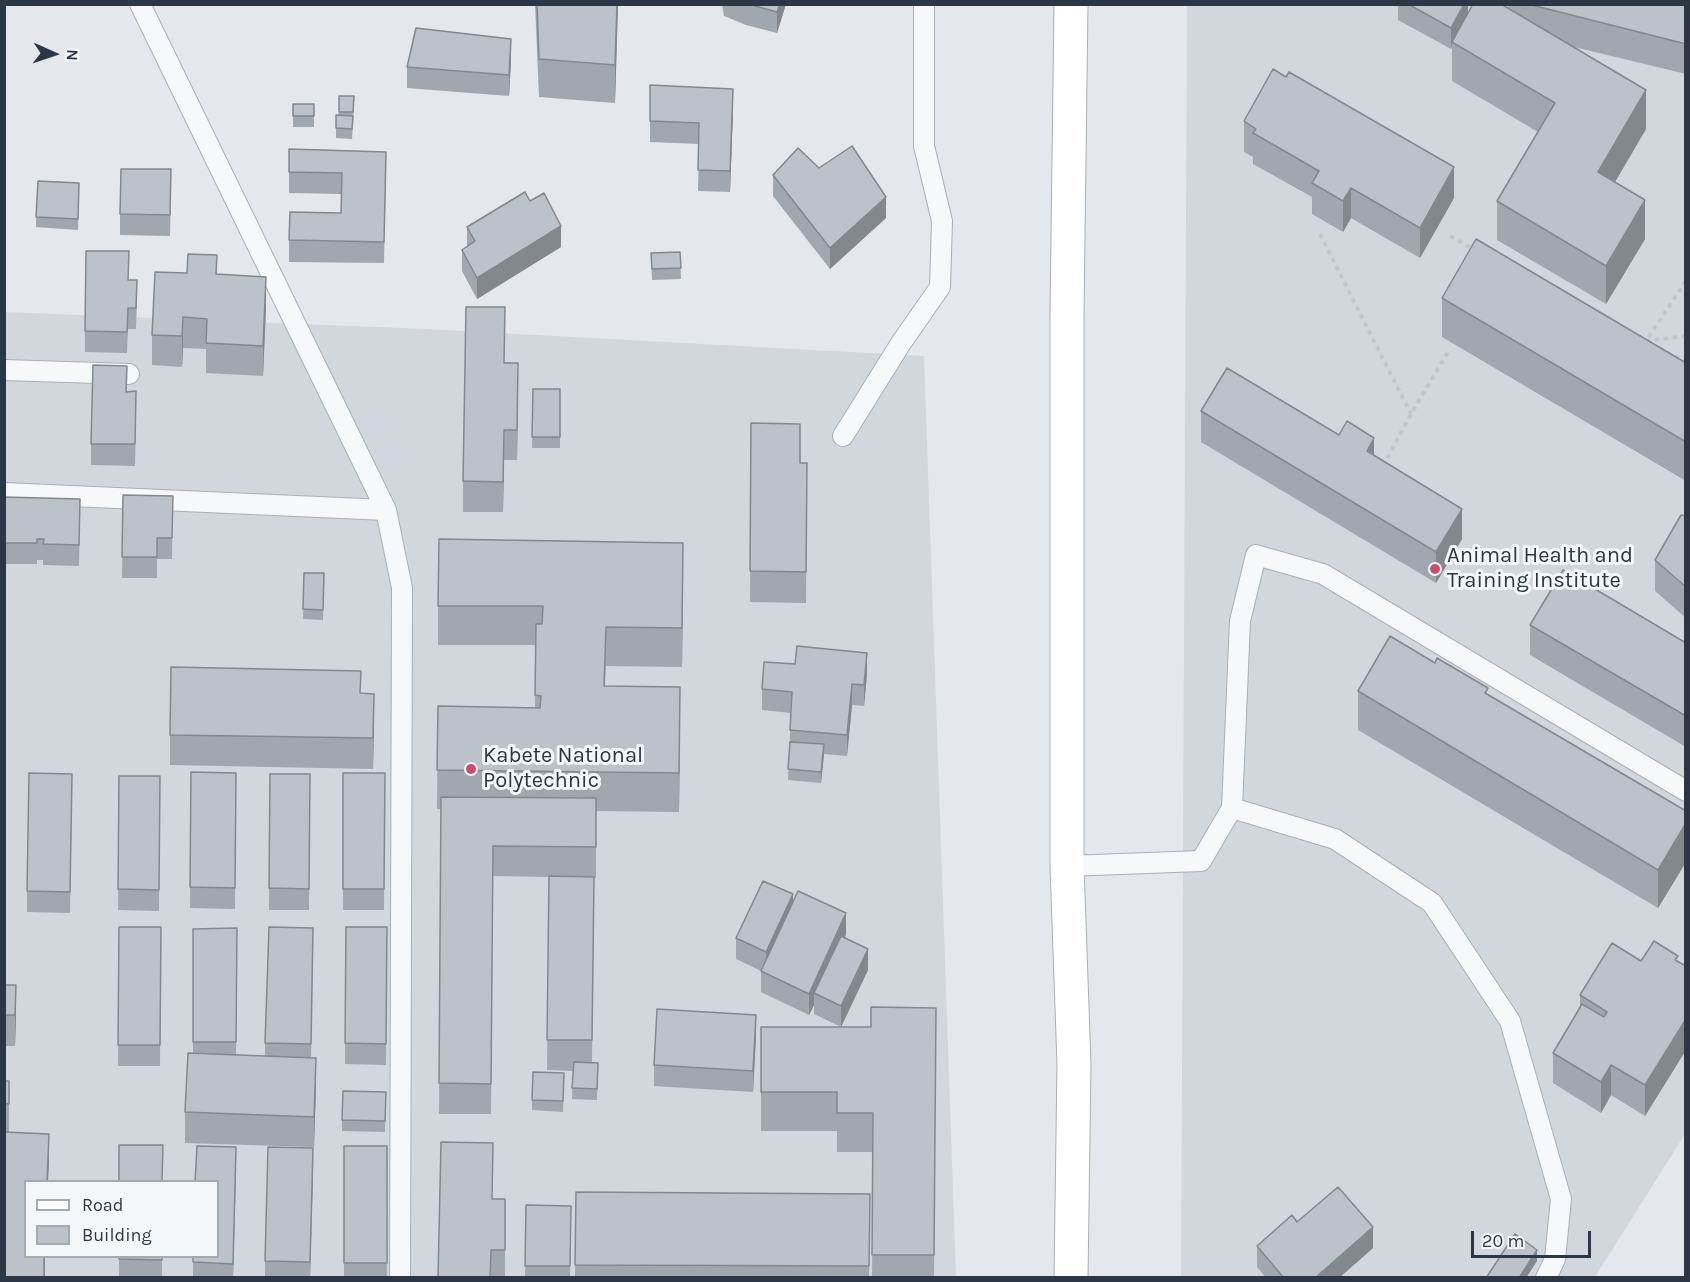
<!DOCTYPE html>
<style>
body{margin:0}
#map{position:relative;width:1690px;height:1282px;overflow:hidden;background:#e4e8ec;font-family:Karla,sans-serif}
canvas{display:block}
.frame{position:absolute;inset:0;border:6px solid #2b3745;pointer-events:none}
.legend{position:absolute;left:24px;top:1180px;width:195px;height:78px;box-sizing:border-box;background:#f4f7f9;border:2px solid #a4aab1;margin:0;padding:8px 10px;list-style:none;font-size:18px;color:#2b3745}
.legend li{display:flex;align-items:center;gap:12px;height:30px}
.legend b{width:30px;border:2px solid #a4aab1}
.north{position:absolute;left:24px;top:24px;width:60px;height:60px;-webkit-text-stroke:4px #f4f7f9;paint-order:stroke;rotate:93deg;font-size:16px;font-weight:700;line-height:24px;text-align:center;color:#2b3745}
.north::after{content:'';display:block;margin:auto;width:21px;height:27px;background:#2b3745;clip-path:polygon(50% 0,100% 100%,50% 72%,0 100%)}
.scale{position:absolute;left:1471px;top:1231px;width:120px;height:27px;box-sizing:border-box;border:3px solid #2b3745;border-top:0;padding-left:8px;font-size:18px;line-height:21px;white-space:nowrap;color:#2b3745;-webkit-text-stroke:4px #f4f7f9;paint-order:stroke}
</style>
<div id="map">
<canvas width="1690" height="1282"></canvas>
<div class="frame"></div>
<ul class="legend">
<li><b style="height:8px;background:#fff"></b>Road</li>
<li><b style="height:16px;background:#bbc2ca"></b>Building</li>
</ul>
<div class="north">N</div>
<div class="scale">20 m</div>
</div>
<script>
const context = document.querySelector('canvas').getContext('2d');
context.lineJoin = 'round';
function fillPath(path, color) {
  context.fillStyle = color;
  context.fill(path, 'evenodd');
}
function trace(path, color, width, dash) {
  context.strokeStyle = color;
  context.lineWidth = width;
  context.lineCap = dash ? 'butt' : 'round';
  context.setLineDash(dash || []);
  context.stroke(path);
}
function write(font, color, halo, rows, align = 'center') {
  context.font = font + ' Karla,sans-serif';
  context.lineWidth = 6;
  context.setLineDash([]);
  context.textBaseline = 'middle';
  context.strokeStyle = halo;
  context.fillStyle = color;
  for (const [text, x, y, turn = 0] of rows) {
    context.save();
    context.translate(x, y);
    context.rotate((+turn || 0) * Math.PI / 180);
    context.textAlign = isNaN(turn) ? turn : align;
    if (halo) context.strokeText(text, 0, 0);
    context.fillText(text, 0, 0);
    context.restore();
  }
}
fillPath(new Path2D(`
 M1187,5h498v1129l-90,143 -414,1z
 M5,312l421,17 498,27 32,921 -951,1zM26,1182h192v74h-192z`), '#d2d7de');
const lane = new Path2D(`
 M140,4l246,506 16,78 -2,690
 M4,370l125,4
 M843,436l58,-93 39,-56 2,-66 -18,-75v-142
 M4,493l382,17
 M1232,808l103,31 97,64 78,118 51,178 -6,60 -9,19
 M1067,866l134,-5 31,-53 8,-187 16,-66 67,19 363,217`);
const secondary = new Path2D(`
 M1071,1278l3,-214 -7,-198v-552l4,-310`);
trace(lane, '#a9afb7', 22);
trace(secondary, '#a9afb7', 35);
trace(new Path2D(`
 M1320,234l91,180
 M1450,236l25,14
 M1686,281l-40,60 40,-5
 M1659,348l27,14
 M1383,466l28,-52 37,-62`), '#c2c6cb', 4, [4.5, 4.5]);
trace(lane, '#f7f8fa', 20);
trace(secondary, '#fff', 33);
fillPath(new Path2D(`
 M535,4h83l-3,99 -76,-6z
 M722,4h64l-9,29 -31,-8 -22,-9z
 M1398,4h70v10l40,-5v-5h178v70l-116,-28 76,83 -31,53 30,57 -39,65 -109,-64v-39l41,-69 -86,-51v-34l-1,2 -53,-29z
 M511,60l-2,36 -102,-8v-21z
 M650,85l83,25 -3,82 -32,-1 1,-47 -49,-2z
 M293,104h21v23h-21z
 M354,107l-2,32 -16,-1v-10l3,-16z
 M1244,121l210,77 -34,60 -69,-40 -8,14 -31,-18v-17l-59,-33v-7l-9,-5z
 M289,149l97,24 -2,90 -95,-1v-22l52,-27 1,-19 -53,-1z
 M773,175l113,43 -56,51 -57,-73z
 M171,190l-1,46 -50,-1v-21z
 M79,194l-1,36 -42,-3v-10z
 M530,201l31,46 -84,52 -15,-28v-21l5,-4v-19z
 M680,252l1,27 -29,1 -1,-27z
 M217,274l49,33 -3,69 -57,-3v-24l-23,-1 -1,19 -30,-2v-30z
 M129,280l8,21 -1,28h-8l-1,24 -42,-1v-21z
 M1442,298l244,65v118l-244,-144z
 M505,363l13,31 -1,66h-13l-1,52h-40v-31z
 M533,389h27v59h-28z
 M127,392l9,21 -1,53 -44,-1v-21z
 M1201,411l138,24 35,20 88,84 -26,44 -235,-141z
 M751,423l49,40h7l-1,140 -56,-1z
 M123,495l50,1 -1,63h-15v19h-35z
 M4,497l76,23 -1,46 -36,-1v-5h-6v4h-33z
 M1686,516v102l-31,-27v-31z
 M304,573h20l-1,47 -20,-1z
 M683,582l-1,85 -76,-1 -1,20 75,40 -1,86 -83,-1v67h-2l-2,185h6l-1,37 -25,-1 1,-28 -26,-1 2,-193 -56,-1 -2,238h-52l2,-305h-4l1,-103 97,2v-63h-97v-39z
 M1530,625l156,18v104l-156,-92z
 M867,674l-3,32 -12,-1 -5,51 -23,-2 -3,29 -33,-3 3,-67 -29,-3v-21z
 M1358,691l130,3 198,117v51l-28,46 -300,-178z
 M361,693l13,31 -1,45 -203,-4v-30z
 M191,772l45,1 -1,136 -45,-1z
 M343,773h42l-1,137h-41z
 M270,774h40l-1,136h-40z
 M119,776h41l-1,135 -41,-1z
 M72,795l-2,118 -43,-1v-21z
 M793,901l53,33 -1,4 23,32 -27,57 -27,-13v-9l-5,10 -48,-23v-21l-25,-12v-21z
 M119,927h42l-1,139h-42z
 M346,927h41l-1,138 -41,-1z
 M237,928l-1,127 29,1v-13l48,-94 -2,109 5,30 -2,59 -129,-4v-31l8,-59v-124z
 M1641,961l37,1 8,4v84l-41,66 -34,-21 -10,18 -48,-30v-30l27,-46v-12z
 M4,985l12,31 -1,30h-11z
 M936,1008l-2,270h-62l1,-126h-36v-21h-76v-104h110z
 M756,1036l-3,56 -99,-6v-21z
 M4,1081h5v51l40,32 -45,114z
 M564,1084l-1,28 -31,-2v-10z
 M386,1092l-1,40 -43,-1v-11z
 M344,1146h43v132h-43z
 M236,1168l-3,110h-40v-21z
 M313,1170l-3,108h-45v-17z
 M576,1192l294,2 -1,84h-294z
 M492,1199h13v79h-67z
 M526,1205l45,1 -1,72h-45z
 M1297,1222l76,26 -34,30h-73l-9,-11v-21z
 M119,1257h43v21h-43z`), '#a1a7ae');
fillPath(new Path2D(`
 M617,4h1l-3,99v-38z
 M780,4h6l-9,29v-21z
 M1464,4h4v15l-16,23 -1,7v-21z
 M511,39v21l-2,36v-21z
 M733,89v21l-3,82v-21z
 M1646,90v39l-48,82v-39z
 M1454,167v31l-34,60v-30z
 M1351,188v30l-8,14v-31z
 M886,197v21l-56,51v-21z
 M1645,200v39l-39,65v-38z
 M561,226v21l-84,52v-21z
 M266,277v30l-3,69v-30z
 M183,317v31l-1,19v-31z
 M518,363v31l-1,66v-30z
 M504,430v30l-1,52v-30z
 M1374,438v30l-7,-17z
 M1462,509v30l-26,44v-31z
 M683,543v39l-1,85v-39z
 M867,653v21l-3,32v-21z
 M852,684v21l-5,51v-21z
 M680,687v39l-1,86v-39z
 M374,694v30l-1,45v-31z
 M824,744v11l-3,28v-11z
 M1686,823v39l-28,46v-38z
 M793,894v21l-27,58v-21z
 M846,913v21l-28,61 -4,-2v12l-5,10v-21z
 M868,949v21l-27,57v-21z
 M16,985v31l-1,30v-31z
 M756,1015v21l-3,56v-21z
 M1686,1019v31l-41,66v-31z
 M316,1058v30l-2,59v-30z
 M1611,1065v30l-10,18v-31z
 M49,1134v30l-1,18h-1z
 M236,1147v21l-3,110v-14z
 M313,1148v22l-3,108v-16z
 M1373,1227v21l-34,30h-24z
 M1537,1250v11l-11,17h-7z
 M44,1257h1v21h-1z`), '#83888d');
const building = new Path2D(`
 M537,4h80l-2,61 -76,-6z
 M748,4h32l-3,8z
 M1408,4h56l-13,24z
 M1473,4h28l145,86 -48,82 47,28 -39,66 -109,-65 58,-98 -103,-61z
 M1528,4h158v40z
 M416,28l95,11 -2,36 -102,-8z
 M1273,69l13,8 3,-5 165,95 -34,61 -69,-40 -8,13 -31,-18 7,-12 -66,-38 3,-4 -12,-8z
 M650,85l83,4 -3,82 -32,-1 1,-47 -49,-2z
 M339,96h15l-1,16h-14z
 M293,104h21v12h-21z
 M336,115l17,1 -1,13 -16,-1z
 M852,146l34,51 -56,51 -57,-73 25,-27 21,20z
 M289,149l97,3 -2,90 -95,-2 1,-28 51,1 1,-40 -53,-1z
 M121,169h50l-1,46 -50,-1z
 M38,181l41,2 -1,36 -42,-2z
 M525,192l5,9 14,-8 17,33 -84,52 -15,-28 13,-9 -8,-14z
 M1476,239l210,124v79l-244,-144z
 M86,251h43l-1,29h9l-1,28h-8l-1,24 -42,-1z
 M680,252l1,16 -29,1 -1,-16z
 M188,254l29,1 -1,19 50,3 -3,69 -57,-3 1,-24 -24,-2 -1,19 -30,-1 3,-63 32,1z
 M466,307h39l-1,56h14l-1,67h-13l-1,52 -40,-1z
 M93,365l34,1 -1,26 10,-1 -1,53h-44z
 M1227,368l112,67 8,-14 27,17 -7,13 95,58 -26,43 -235,-141z
 M533,389h27v48h-28z
 M751,423l49,1v39h7l-1,109 -56,-1z
 M123,495l50,1 -1,42h-15v19h-35z
 M4,497l76,2 -1,46 -36,-1 1,-5h-7v4h-33z
 M1681,515l5,1v71l-31,-27z
 M439,539l244,4 -1,85 -76,-1 -2,59 76,1 -1,86 -242,-3 1,-64 102,2 1,-12 -6,-1 1,-71h6l1,-18h-105z
 M1563,570l123,73v73l-156,-91z
 M304,573h20l-1,37 -20,-1z
 M1390,636l45,27 2,-5 51,30 -3,5 201,118v12l-28,47 -300,-179z
 M797,646l70,7 -3,32 -12,-1 -5,51 -57,-5 2,-38 -30,-3 2,-27 31,2z
 M171,667l190,4 -1,22 14,1 -1,44 -203,-3z
 M790,742l34,2 -3,28 -33,-3z
 M191,772l45,1 -1,115 -45,-1z
 M29,773l43,1 -2,118 -43,-1z
 M343,773h42l-1,116h-41z
 M270,774h40l-1,115 -40,-1z
 M119,776h41l-1,114 -41,-1z
 M441,797l155,1v49l-103,-1 -2,238 -52,-1z
 M549,876l45,1 -2,163h-45z
 M763,881l30,13 -27,58 -30,-14z
 M798,891l48,22 -37,81 -48,-23z
 M119,927h42l-1,118h-42z
 M269,927l44,1 -2,116 -46,-1z
 M346,927h41l-1,117 -41,-1z
 M237,928l-1,114h-43v-113z
 M841,936l27,13 -27,57 -27,-13z
 M1654,941l24,15 -3,4 11,6v53l-41,66 -34,-20 -10,17 -48,-29 29,-49 22,13 3,-5 -27,-17 32,-52 29,18z
 M4,985h12l-1,30h-11z
 M871,1007l65,1 -2,247h-62l1,-142h-36v-21h-76v-65h110z
 M657,1009l99,6 -3,56 -99,-6z
 M188,1053l128,5 -2,59 -129,-5z
 M574,1062l24,1 -1,26 -25,-1z
 M533,1072l31,1 -1,28 -31,-1z
 M4,1081h5v23l-5,-1z
 M343,1091l43,1 -1,29 -43,-1z
 M4,1132l45,2 -2,48h-21v75h18v21h-40z
 M441,1142l52,1 -1,56h13v51h-14l-1,28h-52z
 M119,1145h44l-1,37h-43z
 M197,1146l39,1 -3,117 -40,-2v-5h25v-75h-23z
 M344,1146h43v117h-43z
 M268,1147l45,1 -3,114 -45,-1z
 M1338,1187l35,40 -58,51h-31l-27,-32 35,-31 5,7z
 M576,1192l294,2 -1,72 -294,-1z
 M526,1205l45,1 -1,60h-45z
 M1515,1234l22,16 -18,28h-33z
 M119,1257h43v3l-43,-1z`);
fillPath(building, '#bbc2ca');
trace(building, '#83888d', 1.5);
for (const [x, y, r, color] of [
 [1435,569,6,"#d04a6c"],
 [471,769,6,"#d04a6c"]
]) {
  const dot = new Path2D();
  dot.arc(x, y, r, 0, 2 * Math.PI);
  context.fillStyle = color;
  context.fill(dot);
  trace(dot, '#f4f7f9', 2);
}
write('22px', '#2b3745', '#f4f7f9', [
 ["Animal Health and",1447,556],
 ["Training Institute",1447,581],
 ["Kabete National",483,756],
 ["Polytechnic",483,781]
], 'left');
</script>
